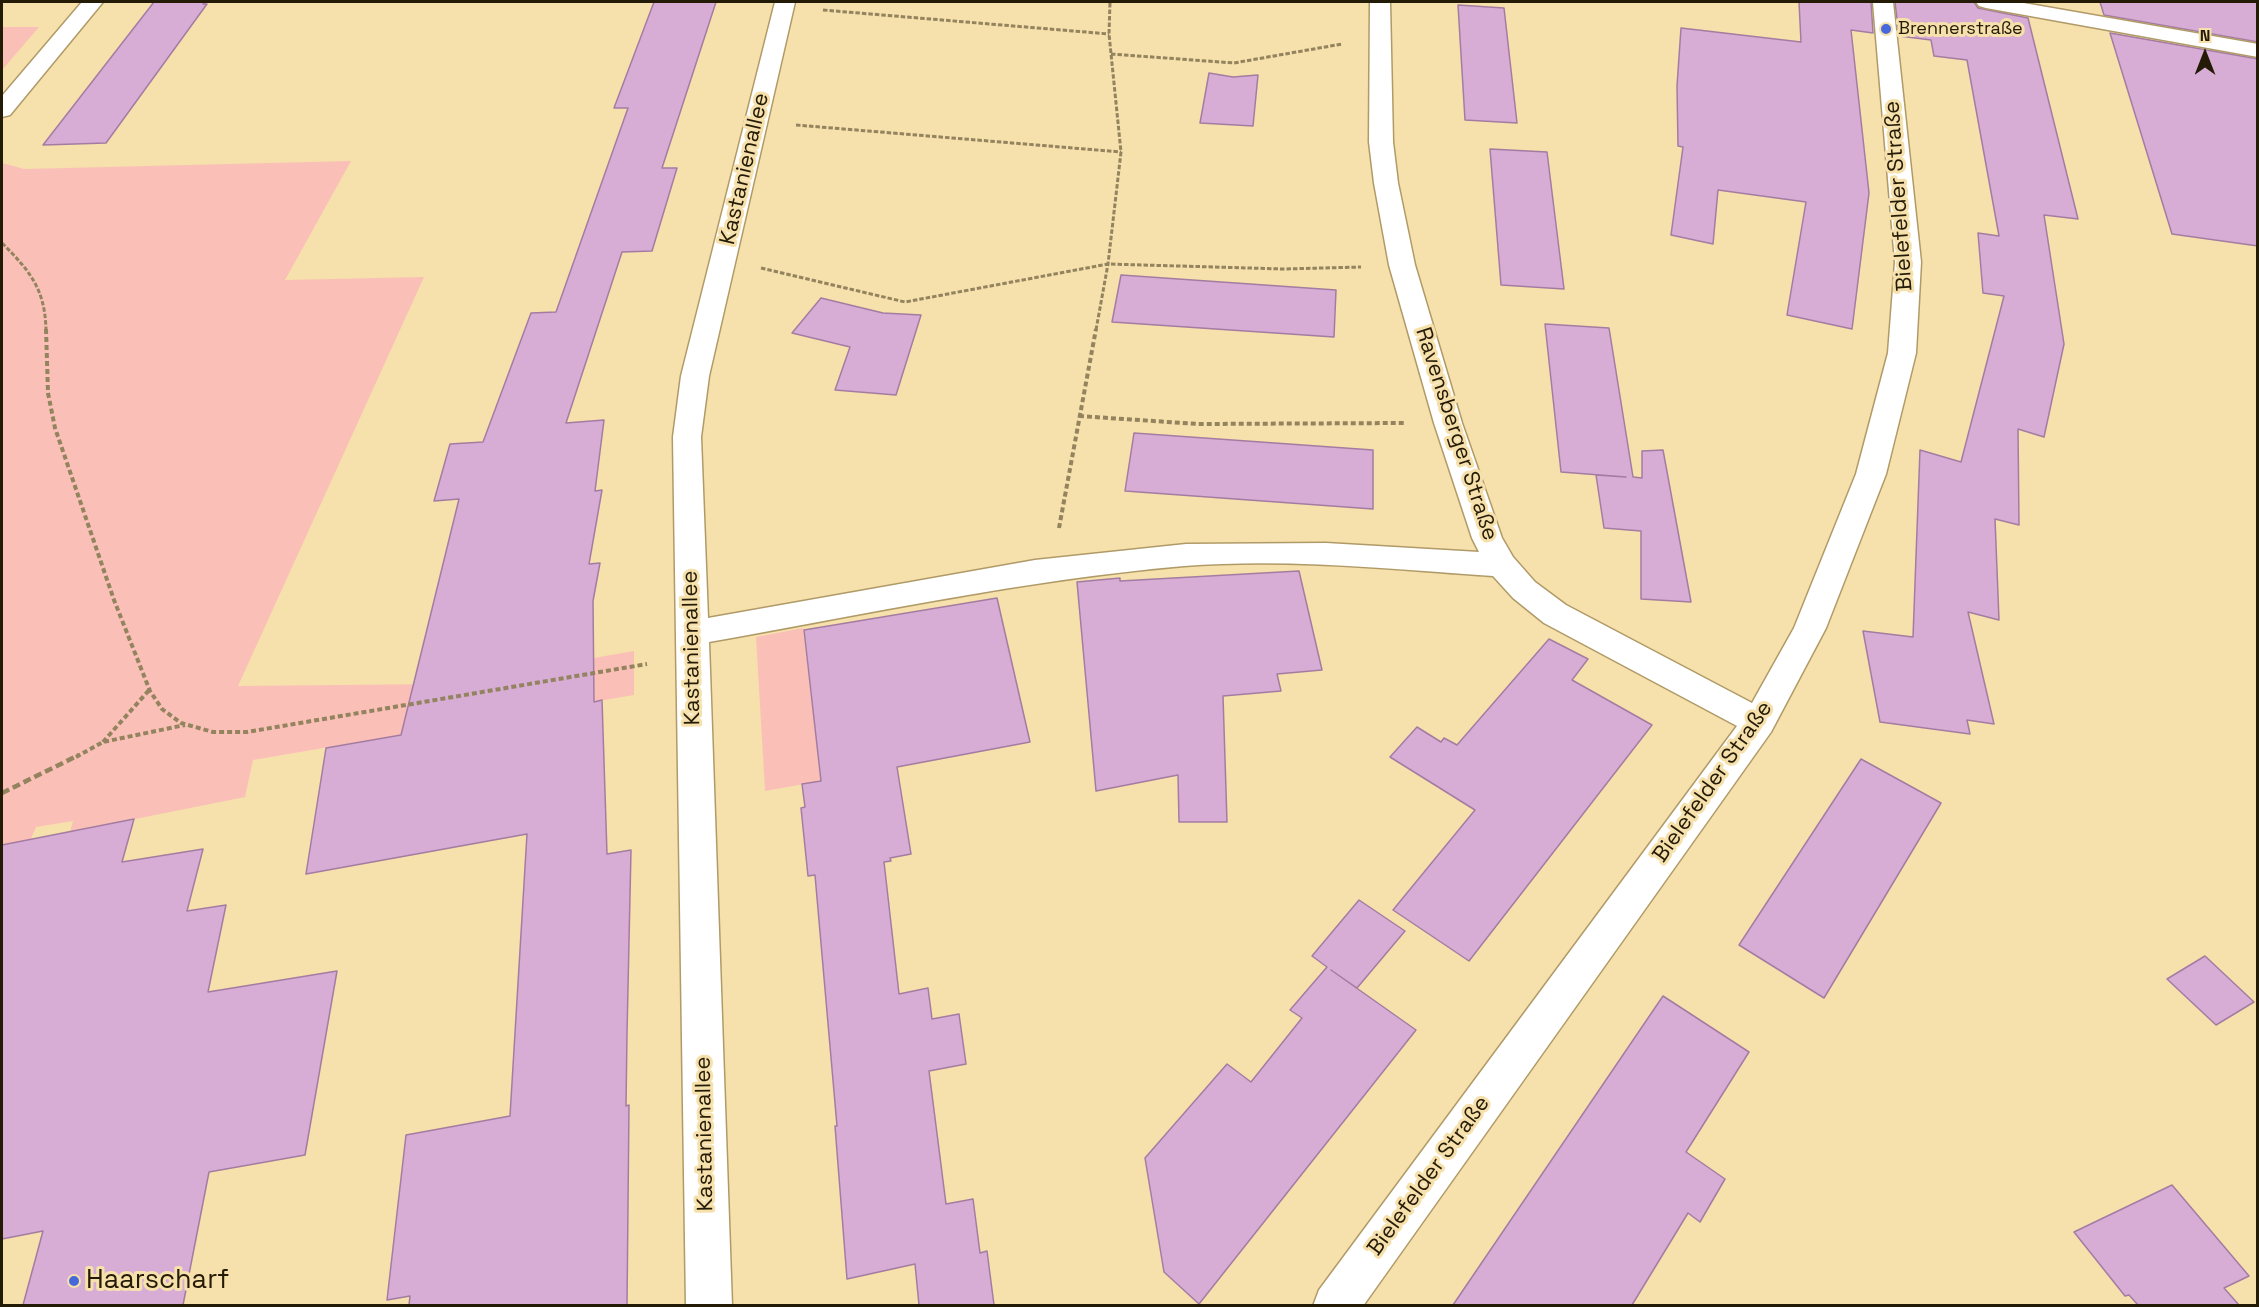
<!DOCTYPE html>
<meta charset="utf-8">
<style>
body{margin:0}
#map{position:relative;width:2259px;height:1307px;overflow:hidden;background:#f6e0ab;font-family:"Space Grotesk",sans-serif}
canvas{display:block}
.frame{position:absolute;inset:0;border:3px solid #241b07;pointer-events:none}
.north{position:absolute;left:2175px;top:24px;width:60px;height:60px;-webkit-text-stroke:4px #f6e0ab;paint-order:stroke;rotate:0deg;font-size:16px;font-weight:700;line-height:24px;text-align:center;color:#241b07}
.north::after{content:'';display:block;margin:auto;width:21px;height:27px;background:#241b07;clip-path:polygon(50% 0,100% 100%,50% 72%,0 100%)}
</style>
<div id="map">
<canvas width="2259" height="1307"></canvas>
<div class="frame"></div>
<div class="north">N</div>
</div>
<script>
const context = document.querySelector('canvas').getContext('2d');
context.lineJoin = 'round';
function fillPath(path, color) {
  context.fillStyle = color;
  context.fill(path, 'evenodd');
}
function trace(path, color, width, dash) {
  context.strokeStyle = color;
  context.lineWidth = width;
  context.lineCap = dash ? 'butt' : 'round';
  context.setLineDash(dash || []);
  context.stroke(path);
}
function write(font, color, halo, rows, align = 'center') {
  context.font = font + ' "Space Grotesk",sans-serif';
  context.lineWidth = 6;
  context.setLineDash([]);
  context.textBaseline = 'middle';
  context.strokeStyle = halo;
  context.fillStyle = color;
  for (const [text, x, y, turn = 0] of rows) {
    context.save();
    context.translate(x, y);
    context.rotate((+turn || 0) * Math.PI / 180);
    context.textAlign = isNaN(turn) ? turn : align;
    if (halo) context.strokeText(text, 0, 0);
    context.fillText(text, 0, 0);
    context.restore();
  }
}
fillPath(new Path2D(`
 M2,27h37l-37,43z
 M351,161l-66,119 139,-3 -186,409 206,-2 190,-33v44l-381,65 -8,37 -175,35 3,-11 -37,6 -6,14 -28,4v-682l22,6z
 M803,628l18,153 -56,10 -9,-154z`), '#fac0b7');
const building = new Path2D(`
 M154,2h51l-2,2h4l-101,139 -63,2z
 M654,2h62l-54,166h15l-25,83 -30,1 -56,171 38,-3 -9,71 7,-1 -13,74 11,-1 -7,38 1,101 8,-2 5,154 24,-4 -4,183 -1,73 3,-1 -2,200h-218l1,-9 -23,4 19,-165 104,-19 17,-282 -221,40 20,-126 75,-13 58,-236 -25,2 16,-57 33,-2 48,-129 25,-1 72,-204h-14z
 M1799,2h72l2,31 -22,-3 18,163 -17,136 -65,-14 19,-113 -88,-12 -5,54 -42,-9 12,-88 -5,-1 -1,-60 4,-58 120,14z
 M1895,2h79l4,6 50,10 50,201 -34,-4 20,129 -20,93 -26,-8 1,96 -24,-6 4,101 -31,-8 26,112 -27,-4 3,14 -90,-12 -17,-91 50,6 7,-187 41,12 43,-166 -21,-3 -5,-60 21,3 -32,-176 -33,-4 -3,-16 -32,-4z
 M2100,2h158v40l-154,-27z
 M1458,5l46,3 13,115 -52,-3z
 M2110,33l148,26v187l-86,-12z
 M1209,73l24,4 25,-2 -5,51 -53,-3z
 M1490,149l57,3 17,137 -63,-4z
 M1121,275l215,15 -2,47 -222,-15z
 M821,298l62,15 38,2 -25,80 -61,-5 15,-43 -58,-14z
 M1545,324l64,4 24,149 9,1v-27l21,-1 28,152 -50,-3v-68l-37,-3 -8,-53 30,2 -65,-5z
 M1134,433l239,17v59l-248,-18z
 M1299,571l23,99 -45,4 4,17 -58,5 4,126h-48l-1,-47 -82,16 -19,-209 43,-4v3z
 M997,598l33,144 -133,25 14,87 -21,4 1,3 -7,1 15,132 29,-6 4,31 27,-5 7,50 -37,7 17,133 27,-5 7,54 7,-2 7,54h-75l-4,-41 -68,15 -12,-153h2l-22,-251 -7,1 -7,-68 4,-1 -3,-23 19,-3 -17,-151z
 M1549,639l39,20 -16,21 80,45 -183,236 -76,-51 82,-100 -85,-53 27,-30 24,15 3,-4 13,7z
 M1861,759l80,44 -117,195 -85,-53z
 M134,819l-12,43 81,-13 -16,62 39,-6 -18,87 129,-21 -32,184 -96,17 -26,133h-160l20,-74 -41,8v-394z
 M1359,900l46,31 -48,57 -26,-18 85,60 -217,274 -35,-32 -19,-114 82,-94 24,18 51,-64 -12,-8 37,-43 -15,-11z
 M2205,956l49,46 -38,23 -49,-46z
 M1663,996l86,56 -63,100 39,27 -25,43 -12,-9 -56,92h-179z
 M2172,1185l77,91 -25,12 15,17h-101l-9,-10 -4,1 -51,-64z`);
fillPath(building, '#d7add5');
trace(building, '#a47ca2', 1.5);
const minor = new Path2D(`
 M82,2h21l-93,113 -8,2v-21z
 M775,2h20l-86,374 -8,61 7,181 327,-58 151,-16 140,-1 153,9 -7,-14 -38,-115 -45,-158 -15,-82 -5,-41 1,-140h20l3,140 5,41 17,82 47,158 40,115 11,19 22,25 31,23 186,98 42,-75 62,-154 32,-121 7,-91 -22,-260h20l28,260 -5,91 -30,121 -60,154 -55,104 -408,574h-50l6,-16 418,-564 -193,-103 -31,-25 -20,-22c-102,-7 -206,-18 -309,-10 -160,14 -317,48 -475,76l23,664h-46l-13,-869 8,-61z
 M1976,2h42l240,42v13l-272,-49 -7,-2z`);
trace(minor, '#b09b68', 3);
trace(new Path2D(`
 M823,10l286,24
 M1111,54l123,9 108,-19
 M796,125l325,27
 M2,243c28,28 43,46 44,87
 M761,268l144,34 203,-38 176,5 77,-2
 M1096,330l12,-66 13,-112 -12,-118 1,-32`), '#93835e', 3, [4.5, 2]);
trace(new Path2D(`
 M46,329l2,64 7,35 59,172 36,91 12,18 19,14 32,9h34l400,-68
 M1079,416l119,8 207,-1
 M1059,528l37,-199
 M103,742l47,-53
 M76,757l27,-15 82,-17`), '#93835e', 4, [5, 3]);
trace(new Path2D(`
 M2,793l77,-38`), '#93835e', 4.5, [8, 4]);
fillPath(minor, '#fff');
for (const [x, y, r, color] of [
 [1886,29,6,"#4768db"],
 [74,1281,6,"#4768db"]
]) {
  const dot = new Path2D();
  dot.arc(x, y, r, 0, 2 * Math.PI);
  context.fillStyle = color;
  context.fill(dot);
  trace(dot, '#f6e0ab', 2);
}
write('18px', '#241b07', '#f6e0ab', [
 ["Brennerstraße",1898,29]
], 'left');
write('22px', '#241b07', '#f6e0ab', [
 ["Kastanienallee",745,169,-77],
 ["Bielefelder Straße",1899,196,-94],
 ["Ravensberger Straße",1456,434,72],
 ["Kastanienallee",692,648,-91],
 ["Bielefelder Straße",1713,782,-55],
 ["Kastanienallee",705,1134,-91],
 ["Bielefelder Straße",1429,1176,-54]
]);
write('27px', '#241b07', '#f6e0ab', [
 ["Haarscharf",86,1281]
], 'left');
</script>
